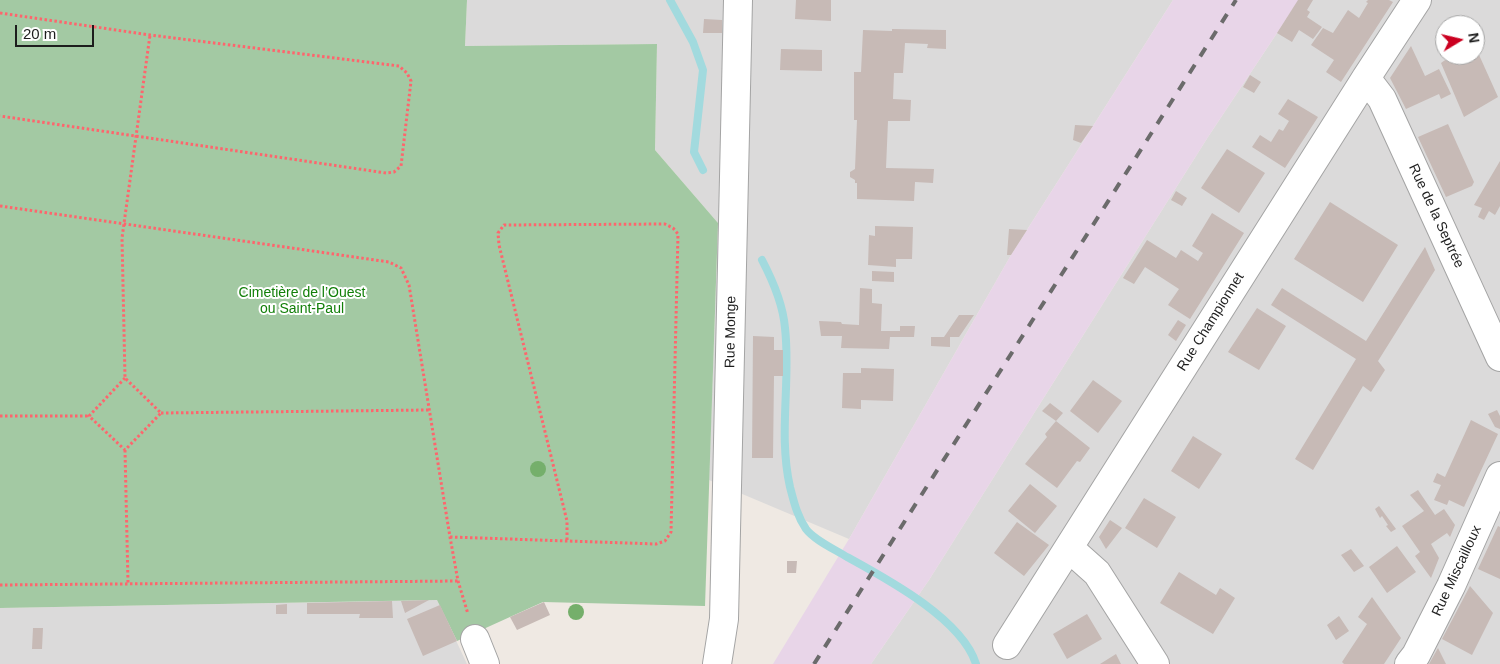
<!DOCTYPE html>
<meta charset="utf-8">
<style>
body{margin:0}
#map{position:relative;width:1500px;height:664px;overflow:hidden;background:#efe9e3;font-family:Helvetica,sans-serif}
canvas{display:block}
.north{position:absolute;left:1435px;top:15px;width:50px;height:50px;box-sizing:border-box;background:#fff;border:1px solid #a5a5a5;border-radius:50%;rotate:81deg;font-size:14px;font-weight:700;line-height:20px;text-align:center;color:#1d1d1d}
.north::after{content:'';display:block;margin:auto;width:18px;height:22px;background:#cb0020;clip-path:polygon(50% 0,100% 100%,50% 72%,0 100%)}
.scale{position:absolute;left:15px;top:25px;width:79px;height:22px;box-sizing:border-box;border:2px solid #1d1d1d;border-top:0;padding-left:6px;font-size:15px;line-height:18px;white-space:nowrap;color:#1d1d1d;-webkit-text-stroke:4px #fff;paint-order:stroke}
</style>
<div id="map">
<canvas width="1500" height="664"></canvas>
<div class="north">N</div>
<div class="scale">20 m</div>
</div>
<script>
const context = document.querySelector('canvas').getContext('2d');
context.lineJoin = 'round';
function fillPath(path, color) {
  context.fillStyle = color;
  context.fill(path, 'evenodd');
}
function trace(path, color, width, dash) {
  context.strokeStyle = color;
  context.lineWidth = width;
  context.lineCap = dash ? 'butt' : 'round';
  context.setLineDash(dash || []);
  context.stroke(path);
}
function write(font, color, halo, rows, align = 'center') {
  context.font = font + ' Helvetica,sans-serif';
  context.lineWidth = 4;
  context.setLineDash([]);
  context.textBaseline = 'middle';
  context.strokeStyle = halo;
  context.fillStyle = color;
  for (const [text, x, y, turn = 0] of rows) {
    context.save();
    context.translate(x, y);
    context.rotate((+turn || 0) * Math.PI / 180);
    context.textAlign = isNaN(turn) ? turn : align;
    if (halo) context.strokeText(text, 0, 0);
    context.fillText(text, 0, 0);
    context.restore();
  }
}
fillPath(new Path2D(`
 M467,0h706l-162,255 -162,284 -140,-59 9,-257 -63,-73 2,-106 -192,2z
 M1299,0h201v664h-629l58,-84 279,-443zM1445,25h30v30h-30z
 M437,600l30,64h-467v-56z`), '#dbdada');
fillPath(new Path2D(`
 M1173,0h126l-91,137 -279,443 -58,84h-98l76,-125 162,-284z`), '#e8d5e8');
fillPath(new Path2D(`
 M0,0h467l-2,46 192,-2 -2,106 63,73 -13,383 -162,-4 -86,39 -20,-41 -437,8z`), '#a3c9a3');
trace(new Path2D(`
 M670,0l23,42 10,28 -9,82 9,18
 M762,260c11,21 21,44 23,68 6,53 -7,106 5,159 4,15 7,29 16,42 8,11 30,21 41,28 40,22 115,62 129,107`), '#a2dade', 8);
fillPath(new Path2D(`
 M796,0h35v21l-36,-2z
 M1298,0h15l-6,10 3,2 -3,5 15,10 -9,12 -14,-9 -7,12 -15,-9z
 M1368,0h21l4,2 -52,80 -15,-10 8,-12 -23,-15 12,-17 10,5 15,-23 11,8 9,-15 -2,-1z
 M704,19l18,1v13h-19z
 M892,29l54,1v19l-19,-1 1,-4 -23,-1 -2,30h-9l-1,26 18,1 -1,21h-22l-2,47 48,1 -1,14 -18,-1 -1,19 -57,-2v-16h-2v-3l-5,-3v-5l5,-3 2,-49h-3v-48h7l2,-42 29,1z
 M1411,46l14,30 14,-7 12,25 -10,5 -2,-5 -33,15 -16,-31z
 M1475,46l23,51 -34,20 -23,-54 7,-5 -1,-3h28z
 M781,49l41,1v21l-42,-1z
 M1250,75l11,7 -7,11 -11,-6z
 M1288,99l30,18 -33,51 -33,-21 8,-12 11,7 8,-13 4,2 6,-10 -11,-7z
 M1448,124l26,58 -2,4 -26,11 -28,-60z
 M1075,125l18,1 -12,17 -8,-3z
 M1227,149l38,24 -26,40 -38,-25z
 M1500,161v45l-5,9 -6,-4 -5,9 -6,-3 4,-9 -8,-3z
 M1176,191l11,7 -5,8 -11,-6z
 M1330,202l68,43 -35,57 -69,-43z
 M1212,213l32,20 -54,86 -22,-14 11,-16 -34,-22 -11,17 -11,-6 24,-38 29,18 5,-8 17,11 5,-8 -11,-7z
 M875,226l38,1 -1,32h-16v8l-28,-2 1,-30 6,1z
 M1009,229l18,1 -16,25h-4z
 M1425,247l10,23 -57,91 7,9 -14,22 -8,-6 -50,84 -18,-11 61,-100 -85,-54 11,-17 84,53z
 M872,271l22,1v10l-22,-1z
 M860,288l12,1v14l10,1 -1,27h19v-5h15l-1,11h-24l-1,12 -48,-1 1,-12h-21l-2,-15 22,1 1,2 17,1z
 M1257,308l29,18 -27,44 -31,-18z
 M959,315h15l-15,22h-9v10l-19,-1v-9h13z
 M1178,320l8,5 -10,16 -8,-6z
 M753,336l21,1v13h9v26h-9l-1,82h-21z
 M861,368l33,1 -1,32 -32,-1v9l-19,-1 1,-35h18z
 M1093,380l29,21 -24,32 -28,-22z
 M1050,403l13,10 -7,8 -14,-10z
 M1497,410l3,6v13l-5,-2 -7,-13z
 M1471,420l27,14 -34,73 -15,-7 -2,5 -13,-5 7,-15 -8,-3 4,-9 8,4z
 M1056,421l34,27 -10,14 -3,-1 -20,27 -32,-24 22,-27 -2,-3z
 M1193,436l29,18 -23,35 -28,-18z
 M1030,484l27,22 -22,27 -27,-22z
 M1418,490l17,25 9,-6 11,16 -5,12 -3,-4 -16,11 8,14 -8,20 -16,-22 5,-4 -18,-26 22,-15 -14,-16z
 M1144,498l32,19 -19,31 -32,-20z
 M1379,506l17,23 -5,3 -5,-6 2,-1 -6,-9 -2,2 -5,-9z
 M1110,520l12,8 -16,21 -7,-12z
 M1017,522l32,23 -25,31 -30,-23z
 M1498,526l2,1v52l-22,-10z
 M1397,546l19,26 -29,21 -18,-26z
 M1351,549l13,17 -10,6 -13,-17z
 M787,561h10l-1,12h-9z
 M1179,572l37,23 4,-7 15,10 -22,36 -53,-31z
 M1470,586l23,27 -21,42 -30,-16z
 M1372,597l29,41 -17,26h-40l-2,-2 25,-38 -9,-7z
 M429,600l-24,13 -4,-12z
 M392,601l1,17h-34l1,-4h-53v-11z
 M544,602l6,13 -33,15 -7,-13z
 M287,604v10h-11v-9z
 M440,605l17,36 -34,15 -16,-37z
 M1087,614l15,25 -35,20 -14,-25z
 M1339,616l10,15 -13,9 -9,-15z
 M33,628h10l-1,21h-10z
 M1438,648l8,16h-17z
 M1116,654l5,10h-21z`), '#c7bab6');
const minor = new Path2D(`
 M1366,78l16,21 118,258
 M1069,548l28,25 58,91
 M475,639l10,25
 M1007,645l359,-567 51,-78
 M717,664l7,-45 14,-619
 M1409,664l7,-9 35,-69 49,-110`);
trace(minor, '#a4a4a4', 30);
trace(new Path2D(`
 M0,13l150,22 249,31 8,7 4,8 -10,85 -7,6 -8,1 -386,-57
 M0,206l389,56 12,6 8,17 41,252 8,44 10,33
 M125,378l-36,38 36,34 36,-37 -36,-35 -3,-140 28,-203
 M161,413l268,-3
 M0,416h89
 M125,450l3,133
 M450,537l206,7 9,-3 6,-9 7,-298 -5,-6 -8,-4 -161,1 -6,8 1,12 68,276v20
 M0,585l458,-4`), '#fe656d', 3, [2.5, 2.5]);
trace(minor, '#fff', 28);
trace(new Path2D(`
 M814,664l422,-664`), '#6b6b6b', 4, [10, 10]);
context.fillStyle = '#75af6b';
for (const [x, y] of [
 [538,469],
 [576,612]
]) {
  context.beginPath();
  context.arc(x, y, 8, 0, 2 * Math.PI);
  context.fill();
}
write('14px', '#1d1d1d', '#fff', [
 ["Rue de la Septrée",1436,216,65],
 ["Rue Championnet",1211,322,-58],
 ["Rue Monge",731,332,-89],
 ["Rue Miscailloux",1457,571,-65]
]);
write('14px', '#117f08', '#fff', [
 ["Cimetière de l’Ouest",302,293],
 ["ou Saint-Paul",302,309]
]);
</script>
